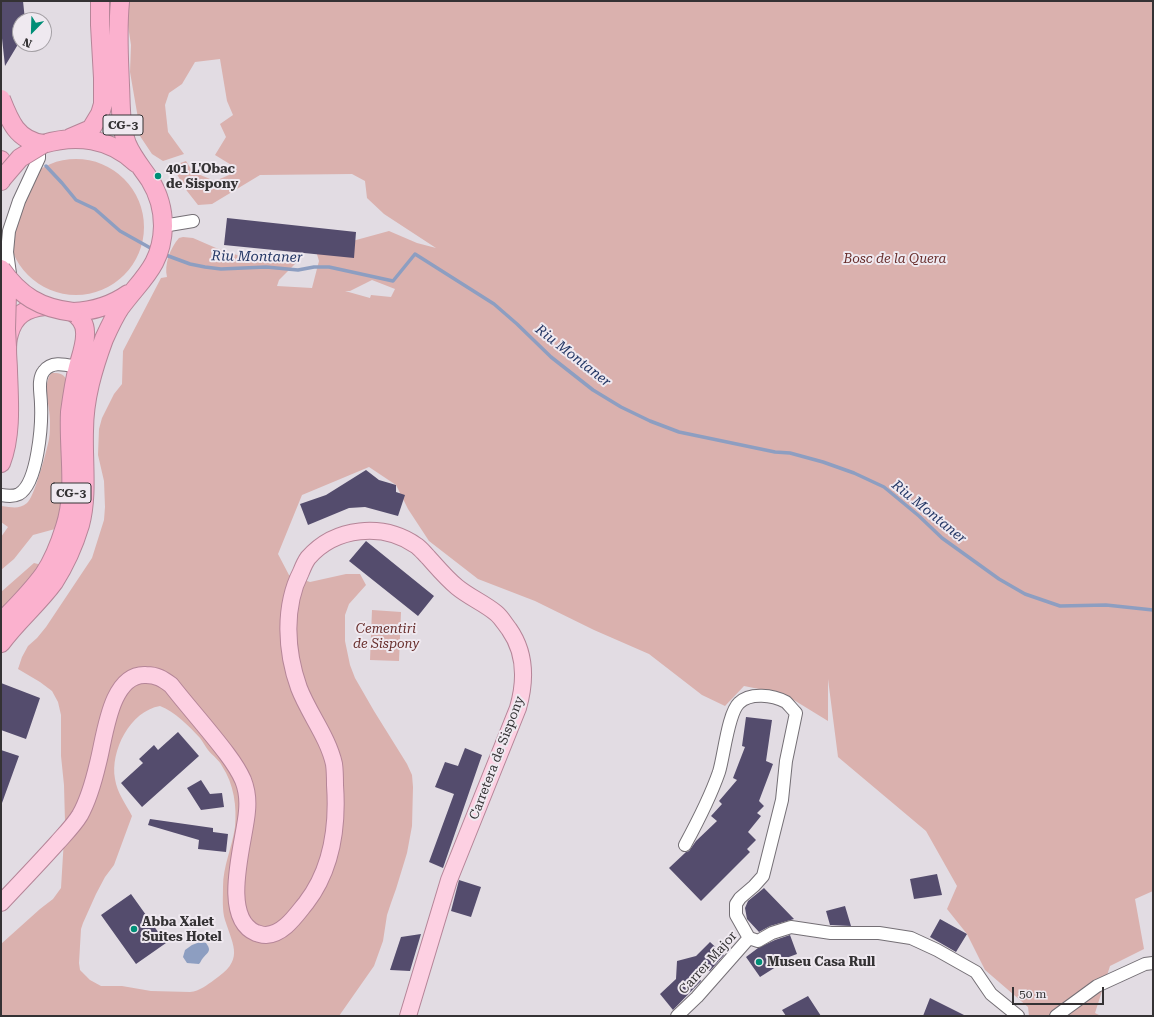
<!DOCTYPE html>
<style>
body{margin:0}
#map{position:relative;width:1154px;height:1017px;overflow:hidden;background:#e2dce3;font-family:"Roboto Serif",serif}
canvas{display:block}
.frame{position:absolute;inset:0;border:2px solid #343234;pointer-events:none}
.north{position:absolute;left:12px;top:12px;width:40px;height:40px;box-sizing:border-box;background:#efe9f0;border:1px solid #a4a0a5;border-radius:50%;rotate:203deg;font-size:11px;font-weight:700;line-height:16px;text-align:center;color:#343234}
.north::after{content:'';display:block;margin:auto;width:14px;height:18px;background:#008e77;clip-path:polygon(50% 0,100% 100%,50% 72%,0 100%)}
.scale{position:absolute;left:1012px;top:987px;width:92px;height:18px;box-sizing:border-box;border:2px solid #343234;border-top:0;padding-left:5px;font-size:12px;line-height:14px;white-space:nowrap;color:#343234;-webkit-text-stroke:3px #efe9f0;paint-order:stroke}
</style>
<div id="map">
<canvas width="1154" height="1017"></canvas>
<div class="frame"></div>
<div class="north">N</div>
<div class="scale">50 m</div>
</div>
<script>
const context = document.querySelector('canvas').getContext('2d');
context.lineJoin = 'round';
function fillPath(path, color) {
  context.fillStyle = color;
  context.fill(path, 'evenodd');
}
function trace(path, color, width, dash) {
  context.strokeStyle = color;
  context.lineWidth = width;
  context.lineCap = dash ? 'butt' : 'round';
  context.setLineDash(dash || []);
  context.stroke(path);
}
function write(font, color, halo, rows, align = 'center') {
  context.font = font + ' "Roboto Serif",serif';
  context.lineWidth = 4;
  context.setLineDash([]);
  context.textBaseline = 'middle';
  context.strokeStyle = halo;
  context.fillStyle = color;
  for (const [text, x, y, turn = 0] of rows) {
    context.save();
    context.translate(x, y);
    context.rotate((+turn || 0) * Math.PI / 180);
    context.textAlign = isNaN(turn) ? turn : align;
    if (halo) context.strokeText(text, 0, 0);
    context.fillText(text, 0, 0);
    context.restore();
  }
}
fillPath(new Path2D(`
 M127,1h1026v890l-18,8 9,50 -34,17 -15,47 6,3h-72l-1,-9 -43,-37 -18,-36 -20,-25 10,-23 -31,-55 -88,-74 -10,-78v42l-44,-27 -40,-8 -19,20 -23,-11 -53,-41 -55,-24 -59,-29 -57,-22 -49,-38 -21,-32 -12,-24 -27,-18 -67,28 -24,59 11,21 21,7 36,-8h14l6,11 -17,19 -4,11v26l5,24 5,13 19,33 33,53 5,11 1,12 -1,39 -5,27 -11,36 -5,14 -4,12 -4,26 -9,25 -35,50h-338v-72l39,-35 13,-10 8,-11 4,-66 -1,-37 -3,-29v-41l-3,-13 -6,-11 -12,-9 -22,-13 4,-12 6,-11 9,-8 9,-11 46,-69 12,-38 1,-13 -1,-26 -6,-26 1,-26 3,-11 12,-24 8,-10 1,-33 38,-73 6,-1c-3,-12 3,-29 12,-39l4,-1 10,1 23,10 33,11 30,-1 18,4 -18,18 -2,6 35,2 7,-27 -3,-10 73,-20 28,12 19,5 -52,-34 -17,-16 -2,-17 -13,-7 -92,1 -48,29 -14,1 -11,-14 -15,-25 14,-5 7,11 22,9 14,-6 4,-9 -18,-11 11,-18 -6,-13 13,-9 -6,-14 -7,-42 -25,3 -13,22 -13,9 -4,12 3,27 16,22 -21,7 -11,-7 -12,-18 -1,-12 -9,-52 1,-27 -4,-26zM372,280l23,9 -4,8 -20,-2 -1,3 -25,-7h5zM160,706c15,6 29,20 40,32 3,4 5,8 8,12 5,6 11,10 14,16 12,18 15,41 13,61 -3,21 -12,39 -12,60 0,11 -1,23 2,33 9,28 19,40 -11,60 -7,5 -14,11 -24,12l-39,-1 -29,-5h-21l-11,-6 -10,-10 -1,-7 2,-34 2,-6 13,-29 9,-17 9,-12 18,-49c-6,-12 -15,-23 -17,-37 -5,-28 15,-68 45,-73z
 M8 227a68 68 0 1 1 136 0a68 68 0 1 1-136 0Z
 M51,373c7,0 12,0 15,6l-3,132 -8,18 -22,6 -19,24 -13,11v-33l7,-10 -7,-5v-16c11,1 17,4 26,-3 7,-5 20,-53 22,-64 1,-6 1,-12 1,-18 0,-16 -8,-34 1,-48z
 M34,563l4,1 1,3 -8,12 -30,33v-20z
 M372,610l29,2 -2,49 -29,-1z`), '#dab1ae');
fillPath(new Path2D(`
 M200,942l6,1c6,8 2,9 -3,15 -2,2 -2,4 -4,6l-12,-1 -4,-6 2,-7 7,-5z`), '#8d9ec1');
trace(new Path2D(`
 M46,166l16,17 14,17 19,9 25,22 34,19
 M163,254l27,10 15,3 16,2 45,-2 32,3 16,-3h15l64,14 22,-27 79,50 23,20 34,33 42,33 28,17 29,14 29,11 96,20 15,1 33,9 31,11 30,14 35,29 23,22 57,41 26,15 35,12 46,-1 47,5`), '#8d9ec1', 3.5);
fillPath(new Path2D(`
 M1,1h22l2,19h-5v17h-4l1,9 -12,20 -4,-37z
 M227,218l129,14 -2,26 -130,-13z
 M366,470l13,10 17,5v7l9,3 -7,21 -33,-9 -16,1 -41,17 -8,-21 26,-9z
 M366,541l68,55 -16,20 -69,-55z
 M1,683l39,15 -14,41 -25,-9z
 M746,717l26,3 -6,41 7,3 -14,37 5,5 -7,7 4,3 -13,16 8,8 -9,9 3,3 -49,49 -32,-33 17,-16 3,-1 7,-10 21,-20 -6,-5 11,-12 -3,-3 18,-21 -4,-2 12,-31 -3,-1z
 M178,732l21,24 -57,51 -21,-24 22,-20 -4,-4 15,-14 4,5z
 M465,748l17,7 -39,113 -14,-6 25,-68 -19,-7 10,-25 13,4z
 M1,750l18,6 -17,47h-1z
 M201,780l9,14 12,-1 2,14 -23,3 -14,-22z
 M150,819l63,9v4l15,2 -2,18 -28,-3 1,-9 -51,-15z
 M937,874l5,21 -28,4 -4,-20z
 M459,880l22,7 -10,30 -20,-6z
 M764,888l30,31 -24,7 -11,6 -12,-13 -2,-11 3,-7z
 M131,894l35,49 -30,21 -35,-49z
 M845,906l6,20 -21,-1 -4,-14z
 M940,919l27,15 -11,18 -26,-15z
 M421,934l-11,37 -20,-1 11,-33z
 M790,935l7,19 -19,7 1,4 -19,12 -14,-20 12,-9 17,-8z
 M710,942l14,13 -14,16h-16l7,10 -28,29 -13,-16 16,-15 1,-18 19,-5z
 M808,996l13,20h-35l-4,-6z
 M930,998l36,18h-43z`), '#544c6d');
const minor = new Path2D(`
 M163,226l30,-5
 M11,281l-4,-29 2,-21 10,-30 20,-43v-16
 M1,495c6,1 12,2 18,-1 19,-11 23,-70 22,-90 0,-10 -4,-25 3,-33 8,-11 23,-6 34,-4
 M685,845c13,-24 25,-47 34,-73 5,-16 9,-59 20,-69 11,-11 34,-8 47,-1 3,3 7,8 10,11l-10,48 -4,39 -19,76 -9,10 -14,12 -4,6v11l13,23
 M749,938l9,3 14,-8 19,-6 40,6h48l32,5 26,12 39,22 15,22 27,22
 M677,1016l20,-19 52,-59
 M1056,1016l41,-30 48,-22 8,-1`);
const major = new Path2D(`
 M1,903c19,-20 38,-40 56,-60 8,-9 17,-18 23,-28 9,-16 14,-35 18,-52 7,-26 12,-90 48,-88 11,0 17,4 25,10 18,23 38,45 56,69 6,8 12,17 16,26 4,10 5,21 4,31 -2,30 -28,106 9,122 4,1 6,2 10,2 18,-1 30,-20 40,-32 26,-34 32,-76 29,-118 0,-7 0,-14 -1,-21 -6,-27 -25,-50 -35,-76 -13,-36 -16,-81 2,-116 2,-5 4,-10 7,-14 27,-31 75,-36 109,-12 4,3 7,7 11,11 9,10 18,21 29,30 12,10 27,16 39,26 5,4 9,11 13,16 17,24 17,51 9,79l-69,172 -41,136`);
const highway = new Path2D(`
 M70,138l21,-9 9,-15 3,-10v-26l-3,-53v-24
 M43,144c33,-10 67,-6 93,19
 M1,160l2,10 -2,11
 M73,312c21,-1 38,-6 55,-18
 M1,463c11,-28 8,-63 7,-92 0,-12 -3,-25 1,-37 5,-19 17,-26 36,-28
 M1,622c15,-15 30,-30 43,-48 9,-13 16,-31 21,-47 12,-37 3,-76 5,-115 2,-15 4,-30 8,-45 3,-11 8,-24 7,-35 0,-9 -5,-15 -12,-20
 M1,643c16,-22 37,-39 53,-61 11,-17 20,-37 26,-57 8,-30 3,-63 4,-94 0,-32 9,-62 20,-92 5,-11 10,-22 16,-31 21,-29 42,-42 43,-82 0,-16 -5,-33 -13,-46 -8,-12 -17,-22 -23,-36 -7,-18 -6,-40 -7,-59 -1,-28 -3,-55 0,-83`);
trace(minor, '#746f75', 14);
trace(major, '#b58598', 18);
trace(highway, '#b58598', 20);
trace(minor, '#fff', 12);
trace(major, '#fdd0e2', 16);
trace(highway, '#fbb1ce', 18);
const highwayBridge = new Path2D(`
 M1,99c9,23 16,41 42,45
 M2,179l18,-21 23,-14
 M1,269c19,27 39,39 72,43
 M2,272l5,21 -1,36 1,18`);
trace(highwayBridge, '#b58598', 20, []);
trace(highwayBridge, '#fbb1ce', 18);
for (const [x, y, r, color] of [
 [158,176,4,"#008e77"],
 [134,929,4,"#008e77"],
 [759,962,4,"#008e77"]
]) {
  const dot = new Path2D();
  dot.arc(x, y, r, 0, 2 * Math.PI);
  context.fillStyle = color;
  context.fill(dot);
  trace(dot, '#efe9f0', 1.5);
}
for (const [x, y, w] of [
 [123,125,40],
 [71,493,40]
]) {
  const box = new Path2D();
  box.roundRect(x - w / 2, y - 10, w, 20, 3);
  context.fillStyle = '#efe9f0';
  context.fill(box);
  trace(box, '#343234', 1);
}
write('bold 12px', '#343234', null, [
 ["CG-3",123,125],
 ["CG-3",71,493]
]);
write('bold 13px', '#343234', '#efe9f0', [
 ["401 L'Obac",166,169],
 ["de Sispony",166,184],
 ["Abba Xalet",142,922],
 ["Suites Hotel",142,937],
 ["Museu Casa Rull",767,962]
], 'left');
write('italic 13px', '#682e2c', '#efe9f0', [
 ["Bosc de la Quera",895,259],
 ["Cementiri",386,629],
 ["de Sispony",386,644]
]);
write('13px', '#343234', '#efe9f0', [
 ["Carretera de Sispony",497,758,-69],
 ["Carrer Major",708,963,-48]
]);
write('italic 14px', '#243765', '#efe9f0', [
 ["Riu Montaner",257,257,1],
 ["Riu Montaner",573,356,38],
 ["Riu Montaner",929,512,39]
]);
</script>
